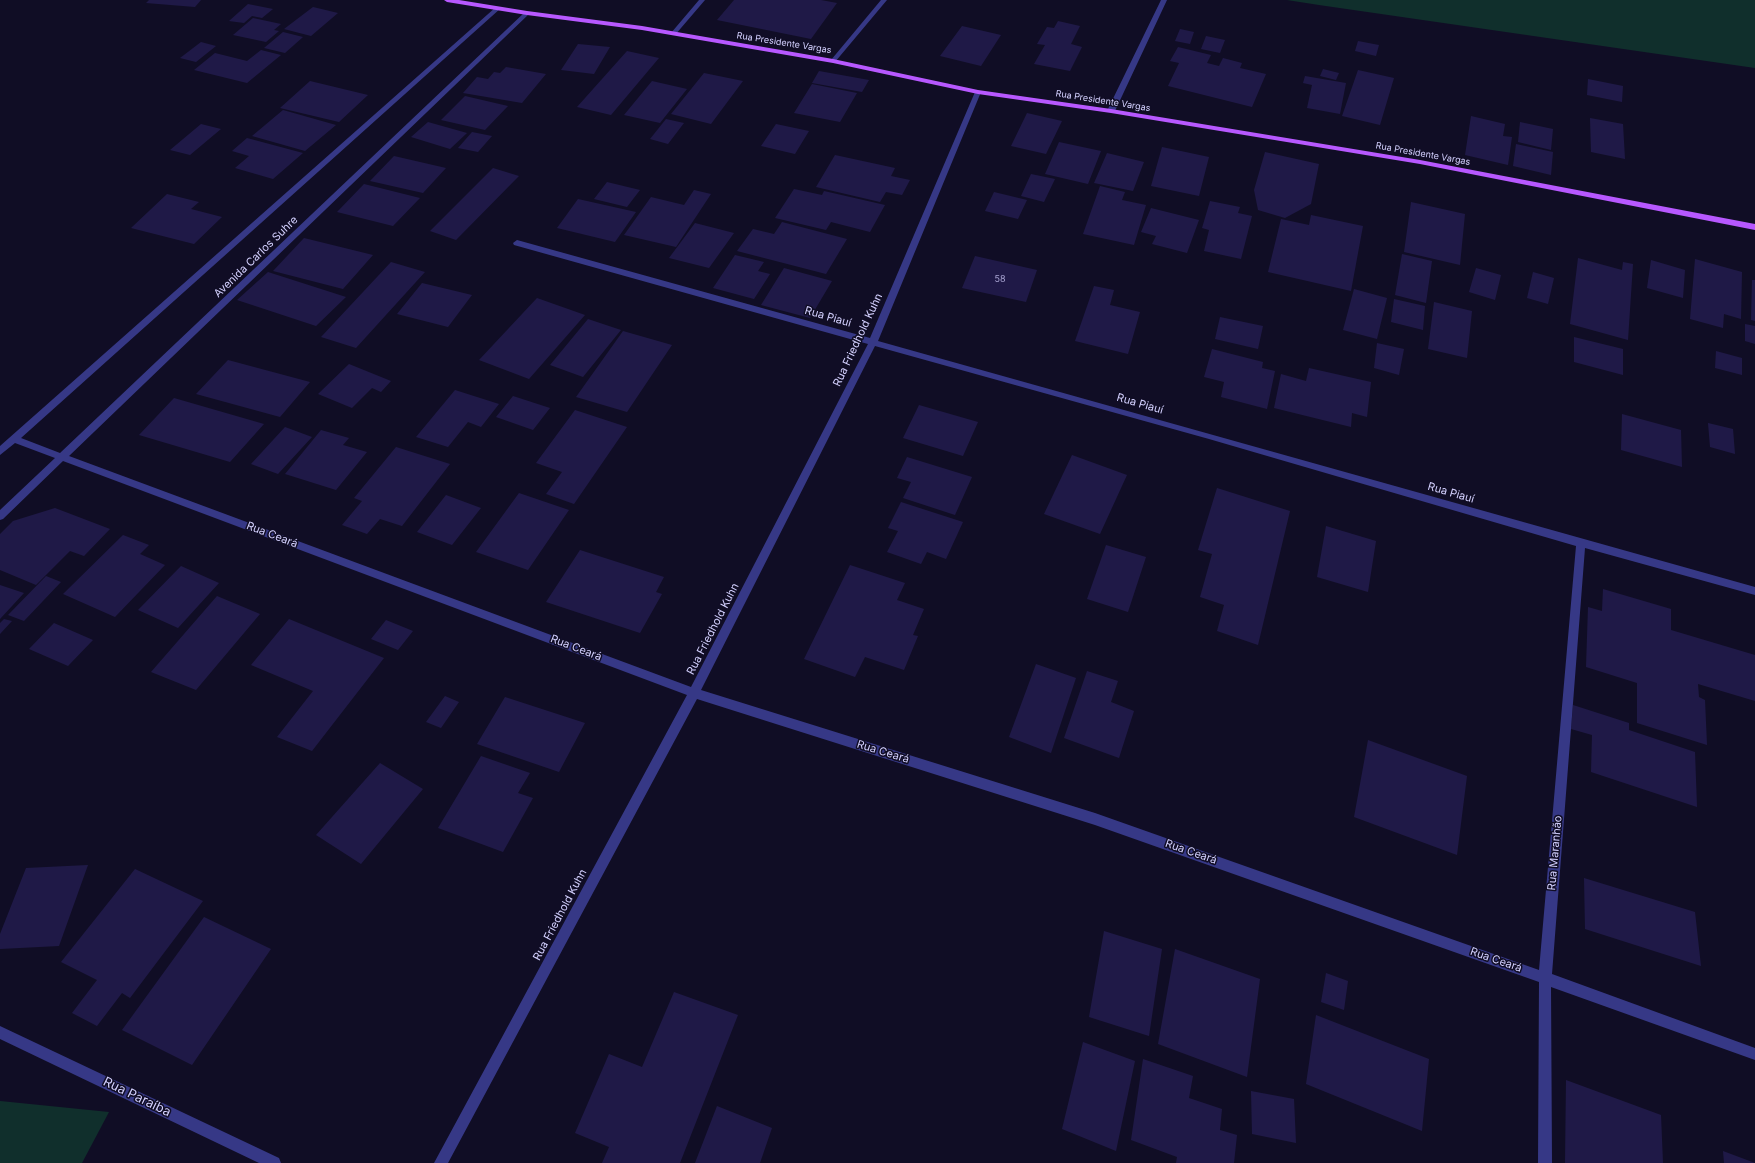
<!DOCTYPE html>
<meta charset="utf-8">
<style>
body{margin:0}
canvas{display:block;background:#100d25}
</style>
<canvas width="1755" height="1163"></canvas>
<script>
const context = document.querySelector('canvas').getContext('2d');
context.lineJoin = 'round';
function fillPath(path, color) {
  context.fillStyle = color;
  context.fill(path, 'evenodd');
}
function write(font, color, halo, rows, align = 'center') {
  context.font = font + ' Inter,sans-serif';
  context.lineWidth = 3;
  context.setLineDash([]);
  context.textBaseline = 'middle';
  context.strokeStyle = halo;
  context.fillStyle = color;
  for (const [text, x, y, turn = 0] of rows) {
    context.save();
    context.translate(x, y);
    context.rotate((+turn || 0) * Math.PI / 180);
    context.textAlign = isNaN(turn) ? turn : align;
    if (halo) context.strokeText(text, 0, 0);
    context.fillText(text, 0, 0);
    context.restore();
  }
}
fillPath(new Path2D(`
 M1287,0h468v68l-436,-63z
 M0,1101l109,11 -27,51h-82z`), '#102f2c');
fillPath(new Path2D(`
 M149,0h52l-6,7 -49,-4z
 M734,0h87l16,3 -26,36 -94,-19z
 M248,4l25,5 -11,9 -10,-2 -8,7 -15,-2z
 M313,7l25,6 -27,23 -27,-7z
 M253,18l28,6 -7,6 5,1 -13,11 -33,-7z
 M1058,21l22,5 -9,18 11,3 -12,24 -36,-7 11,-19 -8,-1 10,-17 7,1z
 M962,26l39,9 -20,31 -41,-10z
 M1180,29l14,3 -4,12 -15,-3z
 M283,32l20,5 -18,16 -21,-5z
 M1206,36l19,4 -5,13 -19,-4z
 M1358,41l21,4 -3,11 -21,-5z
 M201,42l15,4 -20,16 -16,-4z
 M578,44l32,3 -16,27 -33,-4z
 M1178,47l33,8 -4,8 12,3 4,-8 19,5 -2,5 26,6 -14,33 -84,-21 11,-23 -9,-2z
 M261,50l20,5 -34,28 -53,-13 21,-17 32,8z
 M627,51l32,7 -48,57 -34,-8z
 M506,67l40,7 -24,29 -59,-10 14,-16 11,2 6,-7 6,1z
 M1323,69l16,4 -3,7 -16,-4z
 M1358,70l36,8 -14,47 -38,-9z
 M819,71l50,9 -7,12 -50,-9z
 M704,73l39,8 -32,43 -40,-10z
 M1305,76l41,7 -6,31 -33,-6 5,-23 -9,-2z
 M1588,79l35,7 -1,16 -35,-7z
 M310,81l58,14 -29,27 -59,-14z
 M652,81l35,8 -27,34 -36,-8z
 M812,84l45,9 -17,29 -46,-9z
 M465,96l43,10 -23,24 -44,-10z
 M283,110l53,15 -31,26 -53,-15z
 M1027,113l35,8 -16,33 -35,-8z
 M1471,116l34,8 -2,12 9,1 -4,28 -43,-10z
 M1590,118l33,6 2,35 -34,-7z
 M666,119l18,4 -16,21 -18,-5z
 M428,122l39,11 -17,16 -39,-12z
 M1520,122l33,7 -2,21 -33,-8z
 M201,124l20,5 -31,26 -20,-5z
 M776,124l33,7 -14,23 -34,-8z
 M472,132l20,4 -14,16 -20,-4z
 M247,138l56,15 -30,26 -38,-11 14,-12 -17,-5z
 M1059,142l42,9 -13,33 -43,-10z
 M1516,144l37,8 -2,23 -38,-9z
 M1162,147l47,10 -10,39 -48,-10z
 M1265,152l54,12 -8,40 -26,14 -27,-8 -4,-20z
 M1107,153l37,9 -11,29 -39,-8z
 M835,155l60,13 -4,8 19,4 -8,15 -16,-3 -6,10 -64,-15z
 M394,156l52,12 -23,25 -53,-12z
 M493,168l26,8 -63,64 -26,-9z
 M1031,174l24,5 -11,23 -23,-6z
 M607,182l33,8 -13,17 -33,-8z
 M364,184l56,14 -27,28 -56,-14z
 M1100,186l25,6 -3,8 24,5 -12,40 -51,-11z
 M794,189l28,6 2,-4 61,14 -15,27 -39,-10 -5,8 -51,-12z
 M694,190l17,4 -35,53 -52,-12 27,-38 33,8z
 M994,192l33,8 -9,19 -33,-8z
 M167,194l32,8 -8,7 31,8 -28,27 -63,-16z
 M578,199l58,13 -21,30 -58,-14z
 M1210,201l30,6 -2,6 14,3 -11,43 -37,-8 5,-21 -7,-2z
 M1411,202l54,12 -5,51 -56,-13z
 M1151,208l48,12 -12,33 -35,-9 4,-8 -15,-4z
 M1311,215l52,11 -12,65 -83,-19 13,-53 28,6z
 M782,222l65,17 -21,35 -89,-23 16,-22 21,5z
 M695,223l39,10 -25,35 -40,-10z
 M304,238l69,17 -30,34 -70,-18z
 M1402,254l30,7 -6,42 -31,-8z
 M735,255l29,7 -6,9 12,3 -16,25 -41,-11z
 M975,256l62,14 -11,32 -64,-14z
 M1578,258l44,12 1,-8 10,2 -5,76 -58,-16z
 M1695,259l47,13 -1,47 -17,-5 -1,14 -33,-9z
 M1651,260l34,10 -2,28 -36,-10z
 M391,262l34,10 -69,76 -35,-11z
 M784,268l48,13 -22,37 -49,-13z
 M1476,268l25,7 -6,25 -26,-8z
 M268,272l78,25 -30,29 -79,-26z
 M1533,272l21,6 -6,26 -21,-6z
 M1752,280h3v41l-4,-1z
 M422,283l50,12 -24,32 -51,-13z
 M1094,286l20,4 -4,15 30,7 -12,42 -53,-13z
 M1354,289l33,9 -10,41 -34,-9z
 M537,298l48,17 -56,64 -50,-19z
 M1394,299l31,7 -2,24 -32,-8z
 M1434,302l38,9 -5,47 -39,-9z
 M1220,317l43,9 -5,23 -43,-10z
 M588,319l33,11 -38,47 -33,-12z
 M1745,324l10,2v18l-10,-3z
 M623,331l49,14 -45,67 -51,-15z
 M1574,337l49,12v26l-49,-13z
 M1377,343l27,6 -5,26 -25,-7z
 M1212,349l51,13 -1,6 13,3 -8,38 -46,-12 3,-15 -20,-5z
 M1716,351l26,7v17l-27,-7z
 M228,360l82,22 -30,35 -84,-23z
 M349,364l42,17 -10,11 -9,-4 -20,20 -34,-14z
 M1309,368l62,14 -4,35 -15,-4 -1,14 -77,-19 7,-34 25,7z
 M455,390l44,14 -18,23 -13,-5 -20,25 -32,-10z
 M513,396l37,12 -17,22 -37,-13z
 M174,398l90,26 -34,38 -91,-27z
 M919,405l59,17 -15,34 -60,-18z
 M575,410l52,17 -53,77 -28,-10 16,-22 -26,-9z
 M1622,414l59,16 1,37 -61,-17z
 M1708,423l25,6 2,25 -25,-7z
 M285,427l27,10 -34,37 -27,-10z
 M321,430l28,8 -6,7 24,7 -31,38 -51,-16z
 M396,447l54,17 -48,62 -22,-7 -13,15 -25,-9 20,-24 -8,-3z
 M1072,455l55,20 -27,59 -56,-20z
 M907,457l65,20 -17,38 -52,-17 8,-16 -14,-4z
 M1217,488l73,23 -32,134 -41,-14 7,-26 -24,-8 12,-43 -14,-4z
 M519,493l50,17 -41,60 -52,-18z
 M446,495l35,13 -29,37 -35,-13z
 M901,502l62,20 -17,37 -19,-7 -6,12 -34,-12 11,-21 -10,-3z
 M55,508l55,21 -26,27 -14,-5 -34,34 -36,-15v-36l13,-13z
 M1326,526l50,15 -8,51 -51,-15z
 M123,535l26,10 -9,9 25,11 -50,52 -52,-23z
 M1106,545l40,12 -18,55 -41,-13z
 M580,550l84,27 -8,15 6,2 -22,39 -94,-31z
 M850,565l55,18 -8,17 27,9 -11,26 5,1 -14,34 -39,-13 -10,20 -51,-18z
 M181,566l38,17 -41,45 -40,-18z
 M46,576l15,6 -37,39 -16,-6z
 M0,585l24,8 -24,26z
 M1603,589l68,20v21l84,25v46l-57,-17 1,13 6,3 2,45 -70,-22v-40l-51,-16 2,-60 14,4z
 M217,596l43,18 -64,76 -45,-18z
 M4,619l8,2 -12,13v-11z
 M289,619l95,39 -72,93 -35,-14 36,-46 -62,-26z
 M386,620l27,11 -15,19 -27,-11z
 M54,623l39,17 -25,26 -39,-17z
 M1036,664l40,14 -25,75 -42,-16z
 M1087,671l31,10 -7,21 23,9 -15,47 -55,-20z
 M445,696l14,6 -18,26 -15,-6z
 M505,697l80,26 -26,49 -82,-28z
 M1573,705l56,18v7l66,22 2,55 -106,-35 1,-37 -21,-6z
 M1368,740l99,36 -10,79 -103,-38z
 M481,756l49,17 -12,20 15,5 -30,54 -65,-24z
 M380,763l43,26 -62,75 -45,-29z
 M88,865l-29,81 -59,3v-15l26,-66z
 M135,869l68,32 -73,97 -8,-5 -25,33 -25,-13 25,-33 -36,-18z
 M1584,878l111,34 6,54 -116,-37z
 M204,917l67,32 -79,116 -70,-35z
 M1104,931l58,18 -13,87 -60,-19z
 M1175,949l85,30 -13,98 -89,-33z
 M1326,973l22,8 -4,29 -23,-8z
 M674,992l64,23 -58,148h-78l7,-16 -34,-14 34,-79 33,13z
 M1316,1015l113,44 -7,72 -116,-47z
 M1083,1042l52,19 -19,90 -54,-22z
 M1143,1059l50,17 -4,22 33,11 -2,21 17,5 -3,28h-58l1,-6 -46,-17z
 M1566,1080l95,35 2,48h-98z
 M1251,1091l43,8 2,44 -44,-9z
 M717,1106l55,22 -12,35h-65z
 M1723,1151l32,12h-31z`), '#1f1947');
fillPath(new Path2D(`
 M699,0h6l-30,35h-4v-2z
 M881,0h6l-52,62h-4v-2z
 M1161,0h6l-52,111 -6,1 -2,-1z
 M496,7l5,1 -480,430 39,15 465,-441h4v2l-460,442 622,231 177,-343 -354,-99 -1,-2 4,-3 353,98 105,-246 5,-1 1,1 -103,249 877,246v8l-170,-47 -33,426 203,74v12l-204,-73 1,176h-14l1,-181 -444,-157 -398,-126 -249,464h-14l253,-468 -624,-234 -60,58 -3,1v-10l55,-52 -40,-15 -15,12v-9zM875,346l334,93 367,107 -37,424 -444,-157 -394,-123z
 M0,1026l279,132 2,5h-22l-259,-124z`), '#363886');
fillPath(new Path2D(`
 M444,0h15l68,11 115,15 191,33 145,31 133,19 309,51 335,64v6l-335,-66 -309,-51 -133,-19 -145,-31 -191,-33 -115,-15 -80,-13z`), '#b758ff');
write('9px', '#d4d1ff', '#100d25', [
 ["Rua Presidente Vargas",784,43,9],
 ["Rua Presidente Vargas",1103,101,9],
 ["Rua Presidente Vargas",1423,154,10]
]);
write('9px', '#a7a3d1', null, [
 ["58",1000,279]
]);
write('11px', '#d4d1ff', '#100d25', [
 ["Avenida Carlos Suhre",256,257,-44],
 ["Rua Piauí",828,317,16],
 ["Rua Friedhold Kuhn",858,340,-65],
 ["Rua Piauí",1140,404,16],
 ["Rua Piauí",1451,493,16],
 ["Rua Ceará",272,535,21],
 ["Rua Friedhold Kuhn",713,629,-63],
 ["Rua Ceará",576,648,21],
 ["Rua Ceará",883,752,17],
 ["Rua Ceará",1191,852,19],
 ["Rua Maranhão",1555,853,-85],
 ["Rua Friedhold Kuhn",560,915,-62],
 ["Rua Ceará",1496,960,19]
]);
write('13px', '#d4d1ff', '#100d25', [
 ["Rua Paraíba",137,1097,26]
]);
</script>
